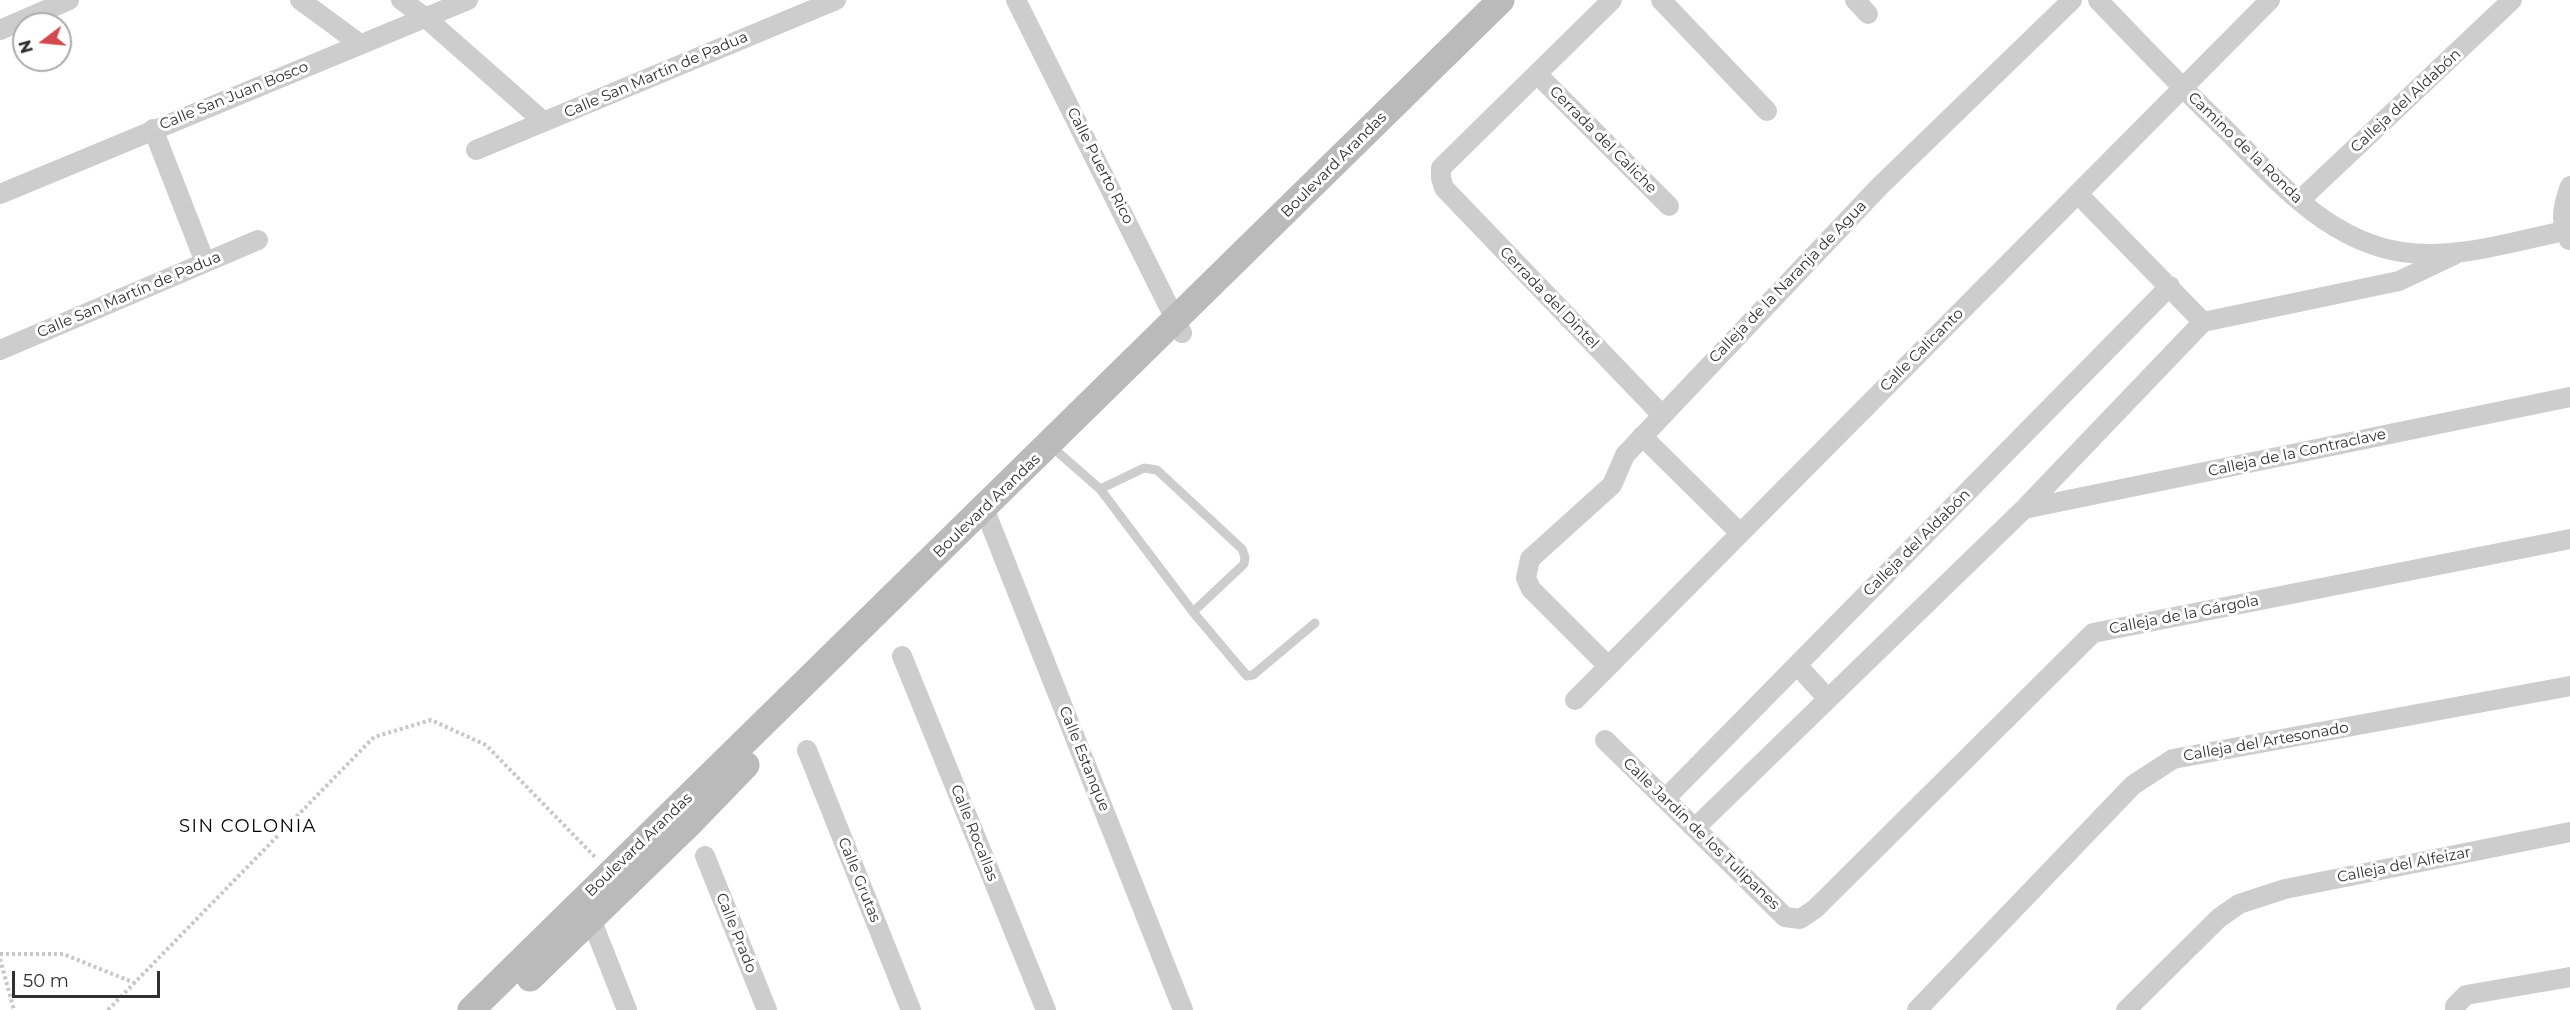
<!DOCTYPE html>
<meta charset="utf-8">
<style>
body{margin:0}
#map{position:relative;width:2570px;height:1010px;overflow:hidden;background:#fff;font-family:Montserrat,sans-serif}
canvas{display:block}
.north{position:absolute;left:12px;top:12px;width:60px;height:60px;box-sizing:border-box;background:#fff;border:2px solid #acacac;border-radius:50%;rotate:254deg;font-size:16px;font-weight:700;line-height:24px;text-align:center;color:#303030}
.north::after{content:'';display:block;margin:auto;width:21px;height:27px;background:#d1494e;clip-path:polygon(50% 0,100% 100%,50% 72%,0 100%)}
.scale{position:absolute;left:12px;top:971px;width:148px;height:27px;box-sizing:border-box;border:3px solid #303030;border-top:0;padding-left:8px;font-size:18px;line-height:21px;white-space:nowrap;color:#303030;-webkit-text-stroke:4px #fff;paint-order:stroke}
</style>
<div id="map">
<canvas width="2570" height="1010"></canvas>
<div class="north">N</div>
<div class="scale">50 m</div>
</div>
<script>
const context = document.querySelector('canvas').getContext('2d');
context.lineJoin = 'round';
function trace(path, color, width, dash) {
  context.strokeStyle = color;
  context.lineWidth = width;
  context.lineCap = dash ? 'butt' : 'round';
  context.setLineDash(dash || []);
  context.stroke(path);
}
function write(font, color, halo, rows, align = 'center') {
  context.font = font + ' Montserrat,sans-serif';
  context.lineWidth = 6;
  context.setLineDash([]);
  context.textBaseline = 'middle';
  context.strokeStyle = halo;
  context.fillStyle = color;
  for (const [text, x, y, turn = 0] of rows) {
    context.save();
    context.translate(x, y);
    context.rotate((+turn || 0) * Math.PI / 180);
    context.textAlign = isNaN(turn) ? turn : align;
    if (halo) context.strokeText(text, 0, 0);
    context.fillText(text, 0, 0);
    context.restore();
  }
}
trace(new Path2D(`
 M0,954h63l72,29
 M0,959l14,51
 M108,1010l266,-273 57,-17 55,25 109,112`), '#c7c7c7', 4, [3, 3]);
trace(new Path2D(`
 M1060,454l40,35 93,123 54,64 6,-1 62,-52
 M1100,489l44,-21 13,2 85,79 3,8 -1,7 -51,48`), '#cdcdcd', 9);
trace(new Path2D(`
 M300,0l60,44
 M401,0l25,18 118,104
 M1016,0l166,333
 M1612,0l-171,168v10l3,10 218,227
 M1661,0l106,111
 M1855,0l13,14
 M2098,0c42,44 84,88 128,130 50,50 102,111 176,122 54,8 109,-10 162,-21
 M0,30l69,-30
 M1537,74l132,132
 M153,129l52,133
 M476,150l360,-150
 M0,194l468,-194
 M2078,194l125,128
 M2299,201l213,-201
 M2569,240c-10,-18 -6,-35 1,-54
 M2203,322l196,-41 55,-26
 M0,350l258,-110
 M1642,436l98,97
 M984,508l199,502
 M2024,509l546,-112
 M902,656l144,354
 M1797,665l31,34
 M1608,666l-77,-77 -5,-11 4,-19 82,-74 13,-30 254,-268 193,-187
 M1575,700l695,-700
 M1605,740l180,177 15,2 15,-10 278,-276 477,-94
 M807,750l104,260
 M1665,799l505,-513
 M1695,828l329,-319 179,-187
 M705,856l62,154
 M585,911l6,8 36,91
 M1917,1010l216,-225 40,-26 397,-73
 M2126,1010l93,-92 20,-14 46,-15 285,-57
 M2455,1010v-4l11,-11 104,-18`), '#cdcdcd', 20);
trace(new Path2D(`
 M530,978l159,-154 57,-59
 M471,1010l1030,-1010`), '#bababa', 27);
write('15px', '#303030', '#fff', [
 ["Calle San Martín de Padua",656,75,-23],
 ["Calle San Juan Bosco",234,96,-22],
 ["Calleja del Aldabón",2406,101,-43],
 ["Cerrada del Caliche",1603,140,45],
 ["Camino de la Ronda",2245,148,44],
 ["Boulevard Arandas",1334,165,-45],
 ["Calle Puerto Rico",1100,166,63],
 ["Calleja de la Naranja de Agua",1788,282,-46],
 ["Calle San Martín de Padua",129,295,-23],
 ["Cerrada del Dintel",1549,298,46],
 ["Calle Calicanto",1922,350,-45],
 ["Calleja de la Contraclave",2297,453,-12],
 ["Boulevard Arandas",987,506,-44],
 ["Calleja del Aldabón",1917,543,-45],
 ["Calleja de la Gárgola",2184,615,-11],
 ["Calleja del Artesonado",2266,742,-10],
 ["Calle Estanque",1084,759,68],
 ["Calle Rocallas",974,833,68],
 ["Calle Jardín de los Tulipanes",1701,834,44],
 ["Boulevard Arandas",639,845,-44],
 ["Calleja del Alfeizar",2404,865,-11],
 ["Calle Grutas",859,880,68],
 ["Calle Prado",736,933,68]
]);
context.letterSpacing = '1.5px';
write('18px', '#000', '#fff', [
 ["SIN COLONIA",248,827]
]);
context.letterSpacing = '0px';
</script>
